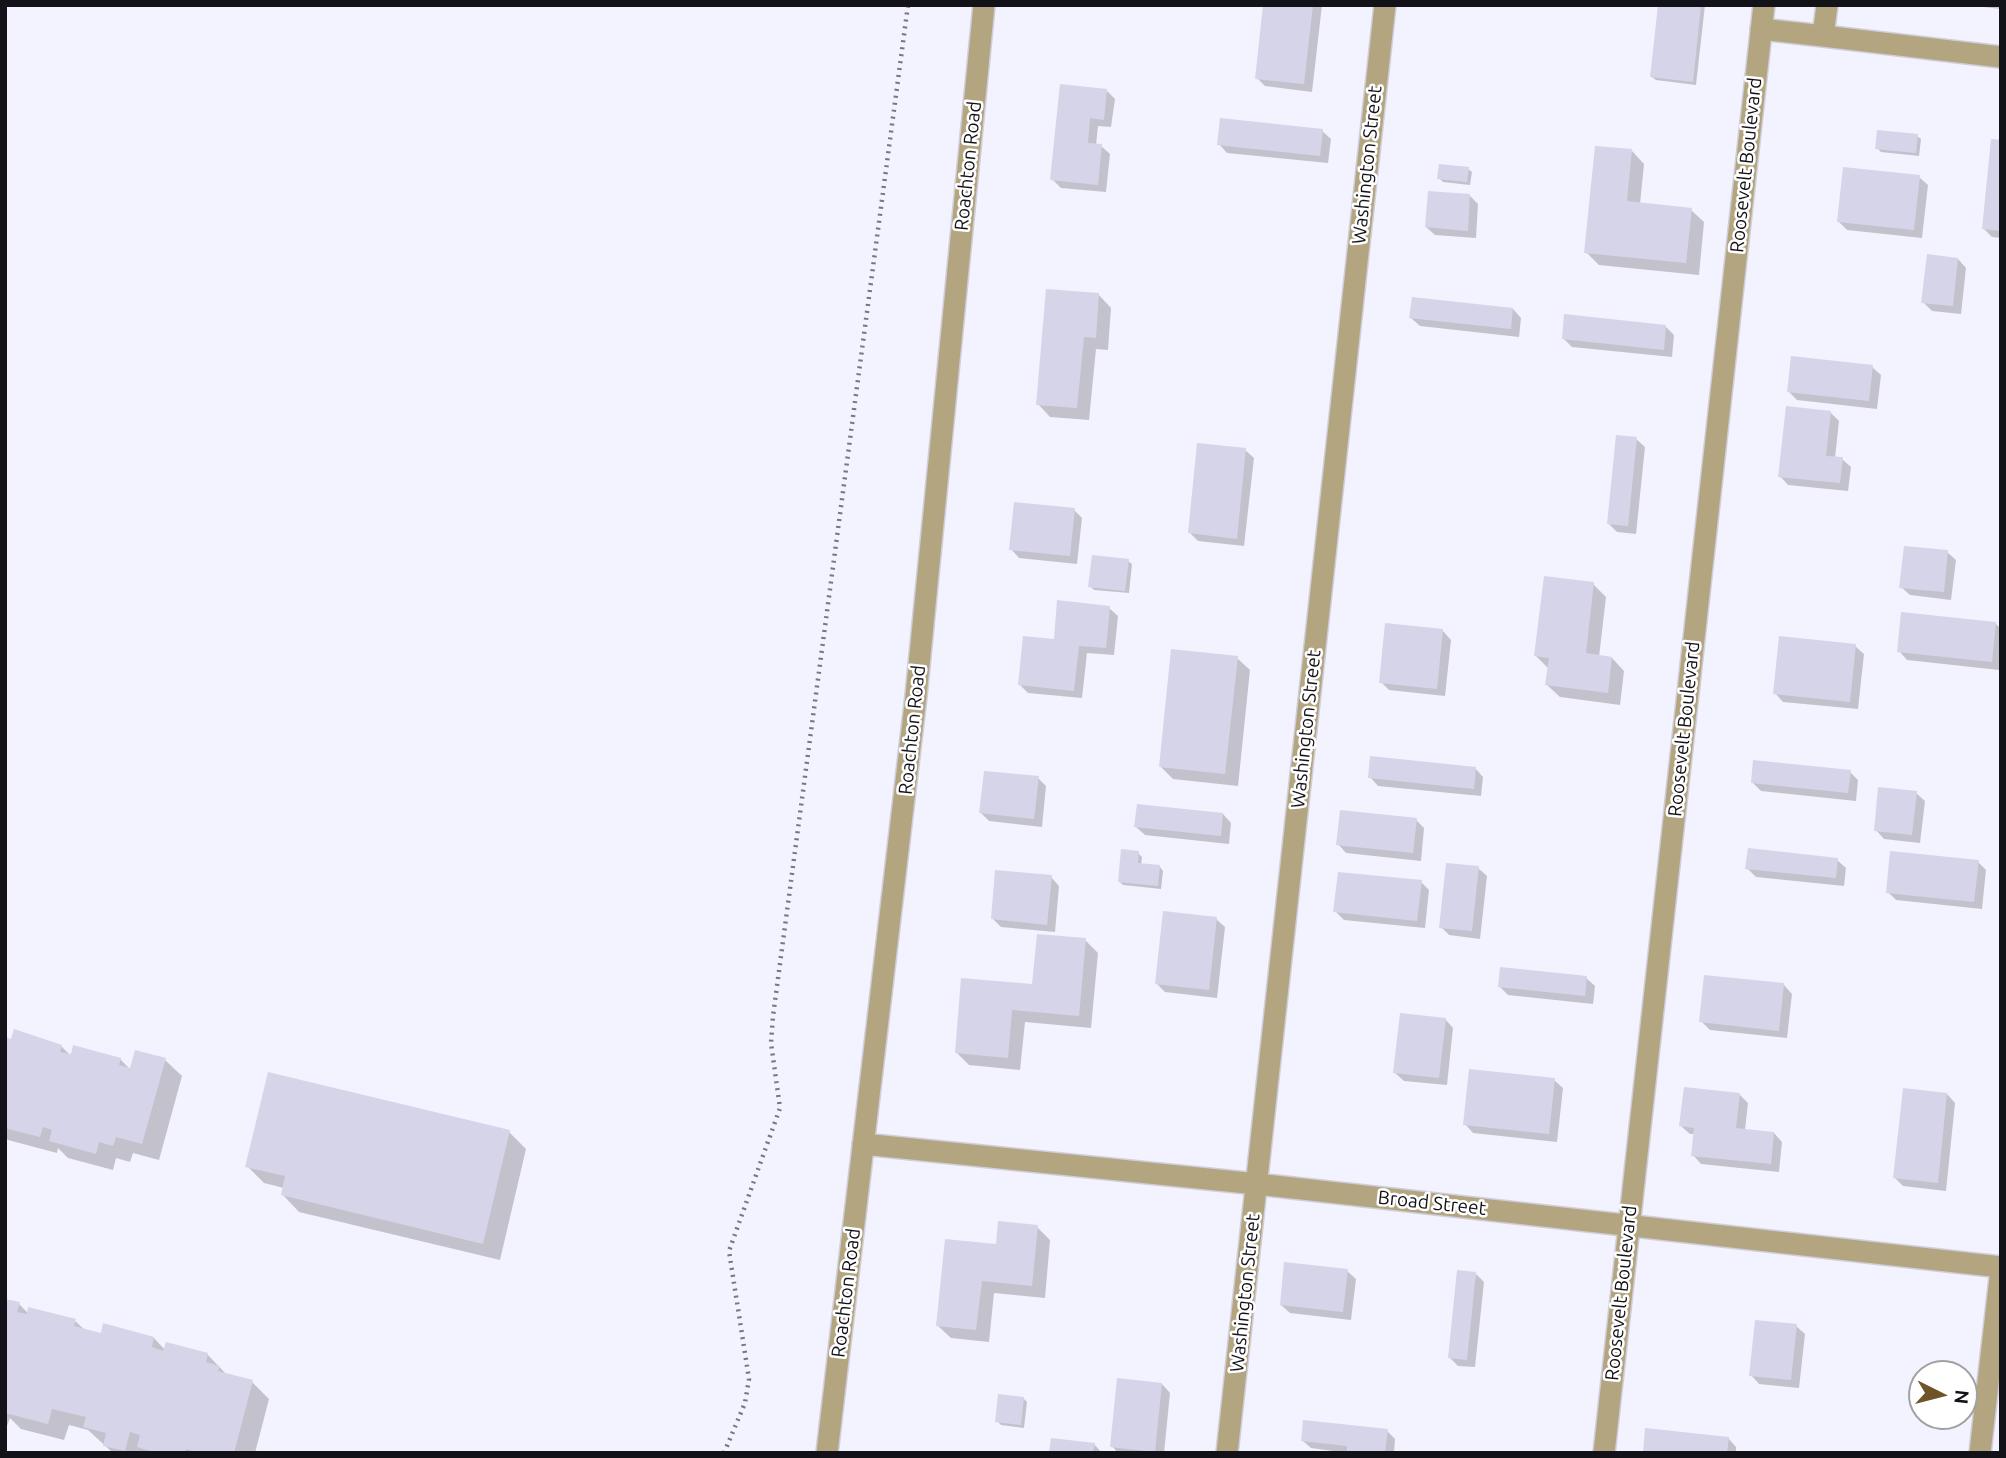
<!DOCTYPE html>
<style>
body{margin:0}
#map{position:relative;width:2006px;height:1458px;overflow:hidden;background:#f3f2ff;font-family:Ubuntu,sans-serif}
canvas{display:block}
.frame{position:absolute;inset:0;border:7px solid #131219;pointer-events:none}
.north{position:absolute;left:1908px;top:1360px;width:70px;height:70px;box-sizing:border-box;background:#fff;border:2px solid #a1a0a3;border-radius:50%;rotate:96deg;font-size:19px;font-weight:700;line-height:28px;text-align:center;color:#131219}
.north::after{content:'';display:block;margin:auto;width:24px;height:32px;background:#6e5426;clip-path:polygon(50% 0,100% 100%,50% 72%,0 100%)}
</style>
<div id="map">
<canvas width="2006" height="1458"></canvas>
<div class="frame"></div>
<div class="north">N</div>
</div>
<script>
const context = document.querySelector('canvas').getContext('2d');
context.lineJoin = 'round';
function fillPath(path, color) {
  context.fillStyle = color;
  context.fill(path, 'evenodd');
}
function trace(path, color, width, dash) {
  context.strokeStyle = color;
  context.lineWidth = width;
  context.lineCap = dash ? 'butt' : 'round';
  context.setLineDash(dash || []);
  context.stroke(path);
}
function write(font, color, halo, rows, align = 'center') {
  context.font = font + ' Ubuntu,sans-serif';
  context.lineWidth = 5;
  context.setLineDash([]);
  context.textBaseline = 'middle';
  context.strokeStyle = halo;
  context.fillStyle = color;
  for (const [text, x, y, turn = 0] of rows) {
    context.save();
    context.translate(x, y);
    context.rotate((+turn || 0) * Math.PI / 180);
    context.textAlign = isNaN(turn) ? turn : align;
    if (halo) context.strokeText(text, 0, 0);
    context.fillText(text, 0, 0);
    context.restore();
  }
}
fillPath(new Path2D(`
 M1265,5h57l-10,87 -47,-6 -8,-8z
 M1659,5h46l-9,80 -40,-5 -4,-3z
 M1966,5h35v4z
 M1107,91l8,8 -4,28 -13,-1 -2,19 5,1 9,8 -4,38 -45,-4 -9,-9z
 M1322,131l9,8 -3,24 -101,-10 -8,-9z
 M1917,136l4,3 -2,17 -38,-4 -4,-4z
 M2001,142v96l-9,-1 -8,-8z
 M1632,151l12,13 -4,40 51,6 13,12 -5,53 -100,-10 -13,-13z
 M1468,169l4,3 -2,13 -27,-3 -4,-4z
 M1919,177l9,8 -6,53 -75,-8 -8,-8z
 M1470,196l8,8 -2,34 -41,-3 -9,-8z
 M1958,259l8,9 -5,46 -29,-3 -9,-9z
 M1099,295l12,13 -3,42 -12,-1 -7,71 -39,-3 -12,-13z
 M1513,309l8,9 -2,19 -99,-11 -9,-8z
 M1666,327l8,8 -2,22 -100,-10 -9,-9z
 M1872,367l9,8 -4,34 -80,-9 -8,-8z
 M1830,412l9,9 -4,37 7,1 9,8 -3,24 -60,-6 -8,-9z
 M1636,439l9,8 -9,87 -19,-2 -9,-9z
 M1245,450l9,8 -10,88 -46,-5 -8,-8z
 M1074,510l8,8 -5,46 -58,-6 -8,-9z
 M1947,552l9,8 -5,40 -41,-5 -9,-8z
 M1128,561l4,3 -3,29 -35,-3 -4,-4z
 M1593,584l13,13 -7,60 13,1 12,13 -4,34 -60,-8 -13,-12 2,-16 -13,-13z
 M1109,608l9,8 -4,39 -27,-2 -5,45 -54,-5 -8,-8 35,-44z
 M1995,623l6,6 -2,41 -92,-10 -8,-9z
 M1443,631l8,9 -6,56 -56,-6 -8,-8z
 M1855,646l9,8 -6,55 -75,-7 -8,-9z
 M1237,658l13,12 -12,116 -65,-7 -12,-12z
 M1475,768l8,9 -2,19 -103,-10 -8,-9z
 M1850,772l8,8 -2,21 -95,-10 -9,-9z
 M1038,778l8,8 -4,41 -53,-6 -8,-8z
 M1916,793l9,8 -5,42 -36,-4 -8,-9z
 M1223,814l8,9 -2,21 -84,-9 -9,-8z
 M1416,820l8,8 -3,33 -75,-8 -8,-9z
 M1138,853l4,4 -1,8 19,2 3,4 -2,18 -38,-4 -3,-3z
 M1837,860l9,8 -2,18 -88,-9 -9,-9z
 M1978,862l8,8 -4,39 -86,-9 -8,-8z
 M1478,868l9,8 -7,63 -31,-4 -8,-8z
 M1051,877l8,9 -4,46 -54,-5 -8,-8z
 M1421,882l8,8 -4,38 -81,-8 -9,-9z
 M1216,919l9,8 -8,71 -52,-6 -8,-8z
 M1085,940l13,13 -7,75 -66,-6 -5,48 -51,-5 -13,-13z
 M1586,978l9,8 -2,18 -85,-9 -8,-8z
 M1784,985l8,9 -5,44 -77,-8 -9,-9z
 M1445,1019l8,9 -6,57 -43,-4 -9,-8z
 M5,1039l56,7 11,11 48,2 11,11 34,-10 17,16 -23,84 -26,-7 -3,9 -14,-4 -3,12 -45,-12 -10,-10 -1,5 -49,-13 -3,-3z
 M1554,1080l9,8 -6,54 -84,-9 -8,-9z
 M1739,1094l9,9 -3,27 29,3 8,9 -3,30 -78,-8 -8,-9 2,-21h-5l-9,-8z
 M1947,1094l8,9 -9,88 -43,-5 -8,-8z
 M509,1132l17,17 -26,111 -201,-48 -16,-17 1,-7 -20,-5 -17,-17z
 M1037,1227l13,13 -5,58 -51,-5 -5,49 -38,-4 -13,-12 59,-80z
 M1347,1271l9,8 -5,41 -61,-7 -9,-8z
 M1476,1274l8,8 -9,85 -17,-1 -9,-9z
 M5,1300l14,4 10,10 46,7 10,9 17,5 52,3 11,12 42,4 20,21 25,7 17,17 -14,54h-142l-25,-23 -19,-5 -5,15 -43,-11 -11,-11 -3,8h-2z
 M1796,1326l9,8 -6,54 -40,-4 -8,-9z
 M1162,1384l8,9 -6,60h-46l-6,-7z
 M1023,1398l4,4 -3,26 -23,-3 -4,-4z
 M1387,1431l8,8 -1,14h-46l-37,-5 -9,-8z
 M1728,1438l8,9v6h-91z
 M1094,1444l8,9h-51z`), '#0003');
fillPath(new Path2D(`
 M1263,5h50l-9,79 -49,-5z
 M1658,5h43l-8,77 -43,-5z
 M1060,84l47,5 -3,31 -14,-2 -2,25 14,1 -4,41 -48,-5z
 M1220,118l103,11 -3,27 -103,-11z
 M1877,130l41,4 -2,19 -41,-4z
 M1991,139l10,1v91l-19,-2z
 M1595,146l37,3 -5,52 65,7 -6,55 -102,-10z
 M1439,164l30,3 -2,15 -30,-3z
 M1843,167l77,8 -6,55 -77,-8z
 M1428,191l42,3 -2,37 -43,-4z
 M1927,254l31,4 -5,48 -32,-3z
 M1046,289l53,4 -3,45 -12,-1 -7,71 -41,-3z
 M1412,297l101,11 -2,21 -102,-11z
 M1564,314l102,11 -2,25 -102,-11z
 M1791,356l82,9 -4,36 -82,-9z
 M1786,406l45,5 -5,45 17,1 -3,26 -62,-6z
 M1616,435l21,2 -9,89 -21,-2z
 M1197,443l49,5 -9,91 -49,-6z
 M1014,502l61,6 -5,48 -61,-6z
 M1904,546l44,4 -4,42 -45,-4z
 M1092,555l37,4 -4,32 -37,-4z
 M1544,576l50,6 -8,71 26,4 -4,36 -63,-8 4,-27 -15,-2z
 M1057,600l53,6 -4,42 -27,-2 -5,45 -56,-6 5,-49 31,3z
 M1901,612l95,10 -4,40 -95,-10z
 M1385,623l58,6 -6,60 -58,-6z
 M1779,636l77,8 -6,58 -77,-8z
 M1171,649l67,7 -13,118 -66,-7z
 M1370,756l106,11 -2,22 -106,-11z
 M1753,760l98,10 -3,23 -97,-10z
 M984,771l55,5 -5,43 -55,-6z
 M1878,787l39,4 -5,44 -38,-4z
 M1137,804l86,9 -2,23 -87,-9z
 M1340,810l77,8 -4,35 -77,-8z
 M1748,848l90,10 -2,20 -91,-9z
 M1121,849l18,2 -1,12 22,2 -2,21 -40,-4z
 M1890,851l89,9 -5,42 -88,-9z
 M1446,863l33,3 -7,65 -33,-3z
 M995,870l57,5 -5,50 -56,-6z
 M1338,872l84,8 -5,41 -84,-9z
 M1163,911l54,6 -8,73 -54,-6z
 M1037,934l49,4 -7,78 -67,-6 -4,48 -53,-5 6,-75 71,6z
 M1500,967l87,9 -2,20 -87,-9z
 M1704,975l80,8 -5,48 -80,-9z
 M1400,1013l46,5 -7,60 -46,-5z
 M14,1029l48,16 -2,7 11,2 2,-9 48,13 -2,7 11,3 5,-18 31,8 -24,86 -26,-7 -3,9 -14,-4 -3,12 -47,-13 3,-11 -9,-3 -3,10 -35,-9v-91l6,2z
 M1469,1069l86,9 -6,56 -86,-9z
 M268,1072l242,58 -27,114 -202,-49 4,-19 -40,-9z
 M1684,1087l56,6 -4,35 38,4 -3,32 -80,-8 3,-28 -15,-2z
 M1903,1088l44,5 -9,90 -45,-5z
 M998,1221l40,4 -6,61 -50,-5 -6,49 -40,-4 9,-87 51,5z
 M1284,1262l64,7 -5,43 -63,-7z
 M1457,1270l19,2 -9,88 -19,-2z
 M5,1299l15,3 -3,10 10,2 1,-7 48,12 -2,7 27,7 2,-10 51,14 -2,10 11,4 3,-9 42,11 -2,9 14,4 -2,5 35,9 -19,73h-34l-14,-4 -1,4h-28l-20,-6 3,-12 -10,-3 -5,19 -22,-5 3,-13 -23,-6 3,-10 -34,-8 -4,15 -43,-11z
 M1755,1320l42,4 -6,56 -42,-4z
 M1117,1378l45,5 -7,69 -45,-5z
 M998,1394l26,3 -3,28 -26,-3z
 M1303,1420l85,9 -3,24h-38v-7l-46,-5z
 M1645,1428l84,9 -2,16h-84z
 M1051,1438l44,5 -2,10h-44z`), '#d6d4e9');
const minor = new Path2D(`
 M1827,5l-4,31 178,21
 M1761,29l62,7
 M863,1144l394,40 744,83
 M827,1453l89,-757 68,-691
 M1227,1453l158,-1448
 M1604,1453l160,-1448
 M1980,1453l21,-184`);
trace(minor, '#cfceda', 24);
trace(new Path2D(`
 M724,1453l21,-50 4,-24 -20,-128 51,-143 -9,-65 2,-27 135,-1011`), '#787781', 4.5, [2, 5]);
trace(minor, '#b3a57f', 21);
write('19px', '#131219', '#fff', [
 ["Washington Street",1367,165,-84],
 ["Roosevelt Boulevard",1746,165,-84],
 ["Roachton Road",968,166,-84],
 ["Washington Street",1306,729,-84],
 ["Roosevelt Boulevard",1684,729,-84],
 ["Roachton Road",912,730,-84],
 ["Broad Street",1432,1203,6],
 ["Roachton Road",846,1293,-83],
 ["Washington Street",1245,1293,-84],
 ["Roosevelt Boulevard",1621,1293,-84]
]);
</script>
